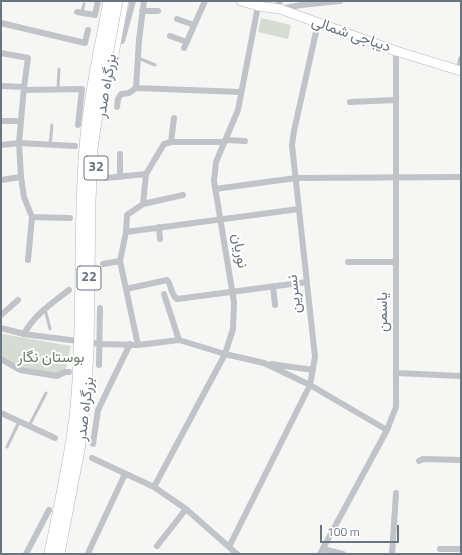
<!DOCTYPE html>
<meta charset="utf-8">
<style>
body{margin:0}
#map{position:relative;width:462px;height:555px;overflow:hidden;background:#f6f6f4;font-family:"Titillium Web",sans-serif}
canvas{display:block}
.frame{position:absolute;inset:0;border:2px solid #697581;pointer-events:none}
.scale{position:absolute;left:320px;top:525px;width:79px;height:18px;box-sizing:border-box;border:2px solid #697581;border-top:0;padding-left:5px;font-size:12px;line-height:14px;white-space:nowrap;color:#697581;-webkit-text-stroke:3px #fff;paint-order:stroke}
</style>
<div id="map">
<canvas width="462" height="555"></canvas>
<div class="frame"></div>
<div class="scale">100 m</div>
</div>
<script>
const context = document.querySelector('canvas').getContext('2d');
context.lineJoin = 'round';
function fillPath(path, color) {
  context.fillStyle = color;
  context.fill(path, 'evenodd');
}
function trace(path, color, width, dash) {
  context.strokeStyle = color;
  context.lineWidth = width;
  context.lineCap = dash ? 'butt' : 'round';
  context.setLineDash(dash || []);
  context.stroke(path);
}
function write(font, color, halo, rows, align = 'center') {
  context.font = font + ' "Titillium Web",Vazirmatn,sans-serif';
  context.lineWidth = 4;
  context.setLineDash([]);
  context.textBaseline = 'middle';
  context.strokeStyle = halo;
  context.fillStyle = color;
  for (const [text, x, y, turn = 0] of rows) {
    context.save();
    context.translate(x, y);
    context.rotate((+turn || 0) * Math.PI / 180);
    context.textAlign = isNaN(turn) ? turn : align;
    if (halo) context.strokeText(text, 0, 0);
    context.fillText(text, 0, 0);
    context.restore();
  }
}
fillPath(new Path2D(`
 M261,18l30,7 -3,14 -30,-7z
 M3,334l68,12 -5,23 -9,5 -34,-6 -22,-12v-19z`), '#d6dbd3');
const secondary = new Path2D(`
 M241,1l17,5 22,3 116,42 65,20`);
const highway = new Path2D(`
 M113,54l10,-53`);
trace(secondary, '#b3b7bb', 10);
trace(highway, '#b3b6b9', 12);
trace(new Path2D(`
 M82,12l2,-8
 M138,58l17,7
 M58,89l1,-20
 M50,145l2,-20
 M45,309l5,20
 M29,426l17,-33
 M7,447l12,-25`), '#c0c3c7', 3);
trace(new Path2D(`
 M279,1l1,8 21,-4 39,-4
 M142,11h16
 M77,12l18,3 3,-14
 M177,19l17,6
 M1,23l84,20 3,-13
 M170,36l17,6
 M122,41l11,-40
 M184,48l21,-47
 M1,53l27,5 -4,29 -5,56 2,34 3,20 8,20 -4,43
 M459,70l2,-11
 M1,86l23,1
 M136,88l105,4
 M136,88l3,-48 5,-39
 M24,90l58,-1 -4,36
 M350,102l46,-2
 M117,107l1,-8 3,-5 8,-1 7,-5
 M1,121h15
 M226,140l19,1
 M171,142l3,-24
 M1,145l18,-2 56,3
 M120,177v-23
 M106,178l40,-4
 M1,180l20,-3
 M215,189l81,-11 165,-1
 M143,204l3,-30 18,-30 7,-2h53
 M32,217l38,1
 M159,227l1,12
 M126,232l173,-23
 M348,262h48
 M103,264l17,-3
 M273,286l2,19
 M126,289l41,-9c5,5 3,14 10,19l130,-17
 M164,294l15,46
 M1,315l17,-15
 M1,328l23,6 76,10 38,1 41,-5 46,14 39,9 46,22 77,45
 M24,334c10,-19 28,-31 45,-44
 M138,345l-18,-84 6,-29 1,-17 16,-11 40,-9
 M1,359l19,11 37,6 8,-4h4
 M271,364l42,6
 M99,365l1,-57
 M396,373l65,3
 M1,413l54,25
 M93,444l5,-34 32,-66
 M92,458l62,29 32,22 51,45
 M419,461l4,-2 38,1
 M154,487l71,-133 8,-25 1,-27 -20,-121 2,-19 22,-52 20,-104
 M157,546l29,-37
 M229,547l81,-162 5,-28 -23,-212 2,-14 24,-108
 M323,549l20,5
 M440,549h21
 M26,554l23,-44
 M88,554l1,-3 36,-77
 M320,554l67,-124 9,-23v-356
 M392,554l4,-61`), '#c0c3c7', 6);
trace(secondary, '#fff', 9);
trace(highway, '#fff', 11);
const highwayBridge = new Path2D(`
 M50,554c9,-48 21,-97 26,-146 8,-87 2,-174 9,-261 4,-49 15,-98 24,-146
 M59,554l21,-110 4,-36 4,-55 2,-152 2,-53 9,-59 16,-88`);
trace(highwayBridge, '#b3b6b9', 12, []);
trace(highwayBridge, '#fff', 11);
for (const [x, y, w] of [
 [96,168,24],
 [89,278,24]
]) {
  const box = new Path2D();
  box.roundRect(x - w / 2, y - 12, w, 24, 3);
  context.fillStyle = '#fff';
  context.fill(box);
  trace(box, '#697581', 1);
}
write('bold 14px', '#697581', null, [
 ["32",96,168],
 ["22",89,278]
]);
write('15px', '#697581', '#fff', [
 ["دیباجی شمالی",351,35,19],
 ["بزرگراه صدر",107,86,-80],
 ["نوریان",239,251,80],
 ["نسرین",295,294,-96],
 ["یاسمن",383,312,-90],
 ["بزرگراه صدر",86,409,-83]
]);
write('15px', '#6a7967', '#fff', [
 ["بوستان نگار",51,358]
]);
</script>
